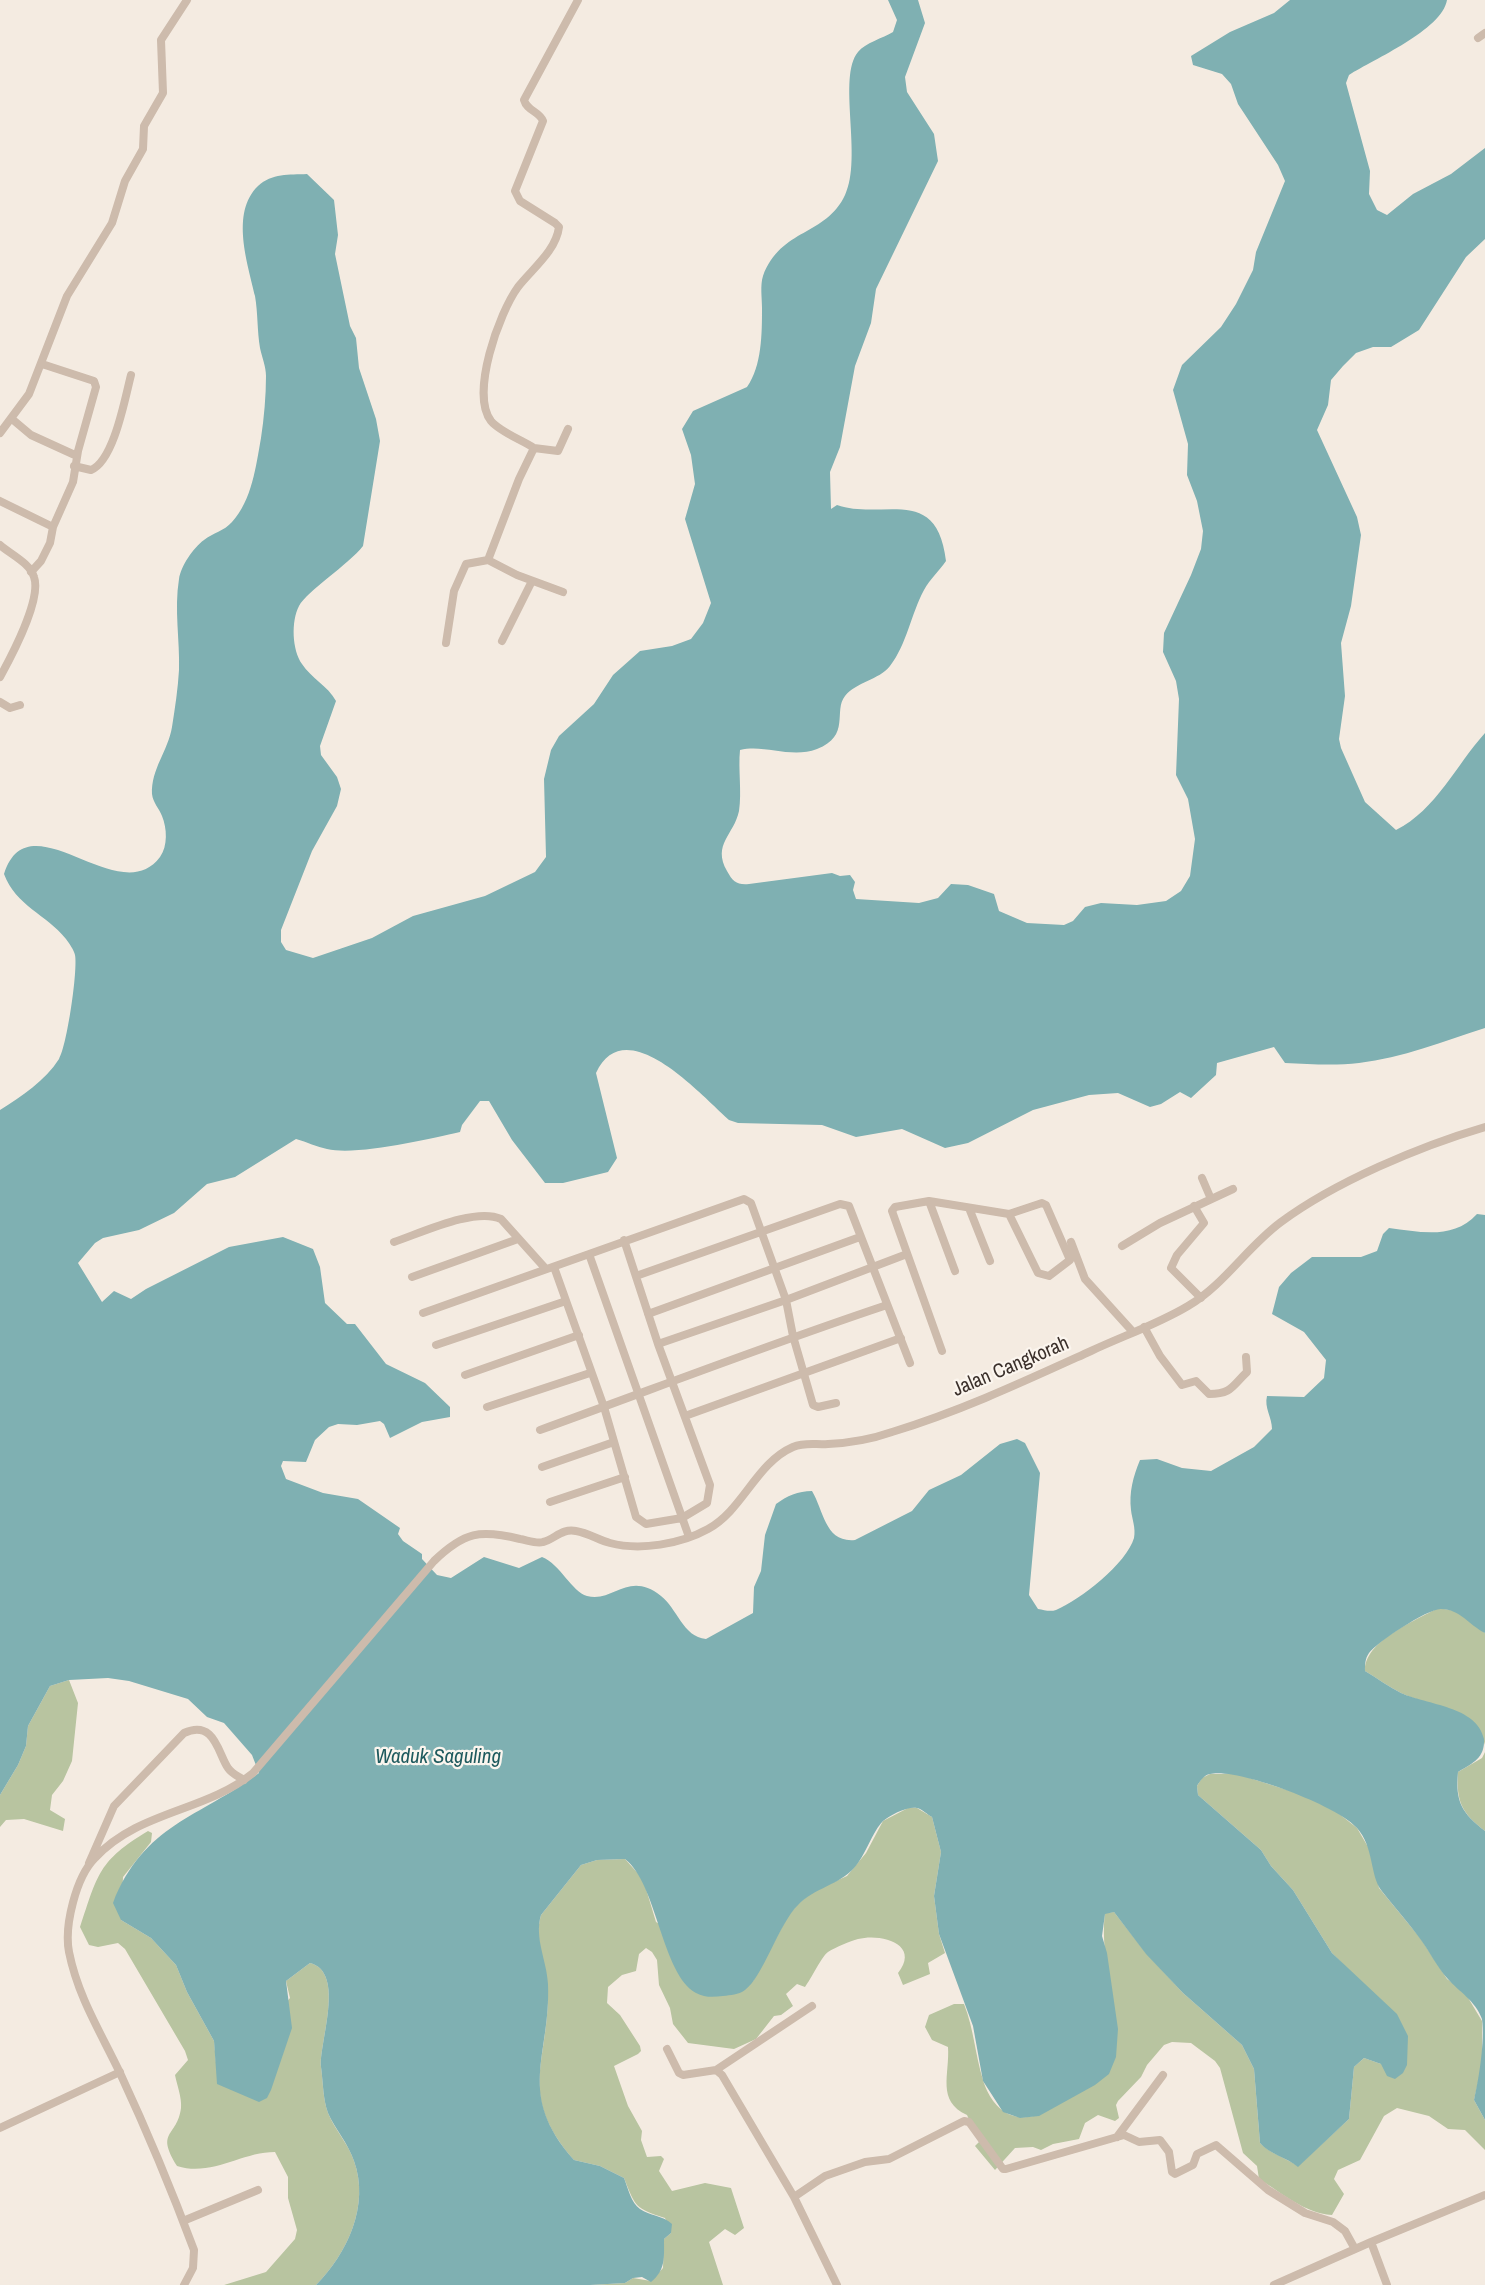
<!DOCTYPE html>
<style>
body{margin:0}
canvas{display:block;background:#f4ebe1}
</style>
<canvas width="1485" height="2285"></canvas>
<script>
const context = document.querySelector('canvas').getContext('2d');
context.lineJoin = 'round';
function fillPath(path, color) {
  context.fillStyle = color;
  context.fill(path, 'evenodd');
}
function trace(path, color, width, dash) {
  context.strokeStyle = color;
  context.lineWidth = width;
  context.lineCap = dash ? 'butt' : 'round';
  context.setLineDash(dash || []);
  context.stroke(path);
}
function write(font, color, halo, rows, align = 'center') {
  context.font = font + ' "Archivo Narrow",sans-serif';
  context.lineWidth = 4.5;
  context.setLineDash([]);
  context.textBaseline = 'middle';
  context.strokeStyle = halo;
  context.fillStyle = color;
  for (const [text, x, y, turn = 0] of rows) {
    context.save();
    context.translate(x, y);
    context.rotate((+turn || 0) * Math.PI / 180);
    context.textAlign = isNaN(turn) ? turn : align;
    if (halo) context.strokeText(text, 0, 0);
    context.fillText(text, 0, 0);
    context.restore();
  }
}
fillPath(new Path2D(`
 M1438,1608l18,3 29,22v112c-8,-38 -55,-38 -84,-52 -12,-6 -24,-15 -36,-22 -1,-30 50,-50 73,-63z
 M69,1680l9,23 -6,58 -9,20 -11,14 -2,15 15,9 -2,12 -39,-12 -18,1 -6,7v-32l18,-30 8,-19 2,-20 22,-40z
 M1485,1752v79c-23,-18 -29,-29 -27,-59l24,-14z
 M1210,1774h27l69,22 32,17 19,15 14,24 8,36 42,51 26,40 17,12 18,30v44l-8,35 11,20v30l-20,-20 -17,-1 -19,-13 -32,-8 -13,8 -24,44 -22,10 -4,9 10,15 -12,21c-28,-2 -50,-22 -73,-36l-2,-13 -14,-13 -23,-85 -5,-7 -24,-18 -19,-1 -8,3 -17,20 -6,12 -23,24 -2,4 3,13 -4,3 -17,-6 -13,8 -6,16 -26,5 -12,6 -8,-3 -18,1 -20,22 -20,-24 4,-4 -12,-27c-31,-14 -17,-41 -19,-68l-16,-7 -7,-13 4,-12 25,-11h10c10,25 11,51 19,76 4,14 14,30 28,35 44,16 84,-56 106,-86 -4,-36 -17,-80 -12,-116l9,-1 32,41 37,40 59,52 12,24 6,74c8,9 27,16 38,23l51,-47 5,-52 10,-9 17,6 -29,-91 -20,-20 -39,-63 -22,-24 -10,-16 -63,-55 -1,-9 5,-8z
 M908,1808h9l15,9 9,35 -7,44 5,38 6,19 -17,10 2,11 -27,11 -5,-12c23,-29 -17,-40 -40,-34 -8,2 -22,8 -30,13 -6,4 -17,27 -23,35l-8,-3 -11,10 7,12 -12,9 -7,1 -18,23 -22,10 -46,-6 -15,-19 -3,-16 -11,-23 -2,-25 -5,-8 -6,-4 -7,6 -3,17 -14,4 -14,12 -1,16 13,12 20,31 1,5 -3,3 -24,12 14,40 14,25 -1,9 6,17 14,-1 3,3 -5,12 13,20 33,-8 26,5 13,40 -9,7 -10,-6 -16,13 14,43h-133l35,-2 8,-5 18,3 12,-13 1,-29 7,-6 -6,-15c-30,-10 -29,-10 -41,-40l-24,-12 -26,-6c-57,-65 -26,-95 -26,-167 0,-26 -15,-52 -7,-78l40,-50 16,-5 28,-1 18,20 13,43 97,59 35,-65 10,-12 14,-12 35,-16 19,-23 17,-32z
 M148,1831l4,2 -1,9 -28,35 -2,43 30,18 25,27 11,27 27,49 4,43 72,-86 -4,-17 24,-18c36,9 9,80 11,104 2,14 2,33 7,46 7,17 20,30 26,48 16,44 -7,93 -38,124h-92l42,-13 29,-33 2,-9 -9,-32v-21l-13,-25c-34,0 -63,25 -98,14 -22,-36 0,-28 4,-58 1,-10 -4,-23 -6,-33l13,-15 -3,-9 -60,-102 -7,-6 -20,4 -9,-2 -9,-18c18,-53 18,-66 68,-96z`), '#b8c4a0');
fillPath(new Path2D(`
 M888,0h30l7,23 -20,54 2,15 27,42 4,27 -62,128 -5,34 -16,43 -15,81 -10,25 1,37 6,-4c45,16 100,-22 109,56 -7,10 -16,18 -22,29 -13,24 -17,54 -34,76 -11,14 -34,16 -45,30 -12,15 6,40 -28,53 -26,10 -52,-5 -77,1 -2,19 2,42 -1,61 -5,24 -27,33 -12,60 6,11 10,14 22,13l83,-11 8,3 10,-1 5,7 -2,8 3,9 63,4 19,-5 13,-14 17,1 26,9 5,17 28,12 37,2 9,-4 12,-14 16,-4 36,2 29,-4 15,-10 9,-15 5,-37 -7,-40 -12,-24 3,-76 -3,-18 -13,-29 1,-19 27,-58 10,-26 2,-18 -6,-30 -10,-26 1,-31 -15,-54 9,-25 39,-38 15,-23 17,-34 3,-18 29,-71 -7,-16 -40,-61 -7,-20 -9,-10 -29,-9 -2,-9 39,-24 44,-19 16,-13h157c-5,30 -73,59 -98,75l-3,8 24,88 -1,23 8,16 10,5 26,-21 38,-20 34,-26v91l-19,18 -47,73 -28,17h-18l-17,6 -13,13 -12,14 -3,25 -11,25 40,87 4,18 -10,71 -10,37 4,53 -6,43 2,9 24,54 31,28c40,-20 60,-65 89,-97v295c-41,13 -83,30 -126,35 -25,3 -50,1 -74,0l-11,-16 -57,16 -1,12 -25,23 -11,-6 -19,12 -11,3 -32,-14 -29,2 -56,15 -65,33 -23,5 -43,-19 -46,8 -34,-12 -84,-2 -9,-3c-29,-26 -104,-110 -133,-47l21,85 -9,14 -45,11h-18l-33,-43 -23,-39h-9l-18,24 -2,7c-32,7 -103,24 -133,17 -10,-2 -20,-7 -31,-10l-61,38 -28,7 -33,29 -35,17 -36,8 -8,5 -17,20 24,39 12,-11 17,8 15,-10 83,-42 54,-10 30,12 7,18 5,36 22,21h8l31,40 39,19 25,24v10l-28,5 -32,16 -6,-14 -4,-3 -23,4 -19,-1 -9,3 -14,13 -9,22 -23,-1 -2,5 5,13 37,14 35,6 42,29 -2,6 5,7 19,13v5l15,16 14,3 33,-21 35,11 23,-11c18,7 30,35 45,39 27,7 41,-26 74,0 16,12 22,41 45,43l47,-26 1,-26 7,-16 4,-36 11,-31c11,-8 22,-13 36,-13 12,20 13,52 43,49l57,-29 17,-21 32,-15 39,-31 17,-5 8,4 15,30 -11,122 9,14c6,1 12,3 18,1 24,-10 71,-47 78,-72 2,-10 -2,-19 -3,-28 -2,-18 2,-33 9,-50l17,-1 25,9 29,3 43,-24 18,-18c0,-12 -8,-21 -5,-33l37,1 20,-19 2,-18 -22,-28 -32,-18 7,-27 12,-14 21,-16h49l16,-6 6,-17 6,-6c32,4 64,12 88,-14l8,1v418c-16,-8 -25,-24 -44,-24 -12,-1 -64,33 -72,44 -4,6 -4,11 -4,18 12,7 24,16 36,22 26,12 76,13 83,46 1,19 -11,24 -26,33 -3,30 4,41 27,59v289l-11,-20c5,-22 11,-59 8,-81 -7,-19 -23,-27 -35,-41 -10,-11 -17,-26 -26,-38 -12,-17 -27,-33 -40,-50 -11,-15 -7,-43 -24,-62 -18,-22 -121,-61 -147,-54 -6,1 -10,7 -13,12l1,9 63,55 10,16 22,24 39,63 65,61 11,22 -1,29 -4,8 -8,6 -8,-3 -6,-12 -17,-6 -10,9 -5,52 -51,48c-12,-10 -29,-13 -38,-24l-6,-74 -12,-24 -59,-52 -37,-39 -32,-42 -9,2 -3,22 5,17 11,76 -2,28 -7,17 -14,11 -56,31 -19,2 -17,-6 -20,-31 -10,-55 -34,-92 -5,-38 7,-44 -9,-35c-4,-2 -10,-8 -15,-9 -9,-2 -27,7 -34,13 -11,11 -17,34 -29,47 -15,17 -40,20 -56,37 -20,20 -35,72 -53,85 -7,5 -14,5 -22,6 -9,1 -18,2 -27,-3 -34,-18 -39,-110 -71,-134l-28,1 -16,5 -40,50c-7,23 6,46 7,69 3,73 -33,109 26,176l26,6 24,12c4,10 7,25 16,31 10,7 22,6 32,15l-1,9 -7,6c0,18 2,31 -13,43l-9,-5 -9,1 -8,5 -35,2h-274c31,-31 54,-80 38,-124 -6,-18 -19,-32 -26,-48 -5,-13 -5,-32 -7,-46 -2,-24 25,-95 -11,-104l-24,18 6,47 -21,62 -4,8 -8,4 -42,-18 -3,-43 -27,-49 -11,-27 -25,-27 -30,-18 -8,-17c31,-79 86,-85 146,-130l-7,-18 -28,-32 -17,-6 -19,-18 -59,-18 -21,-3 -39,2 -19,6 -22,40 -2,20 -8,19 -18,30v-685c22,-14 45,-29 59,-51 8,-13 19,-89 16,-104 -1,-5 -6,-12 -9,-16 -20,-25 -50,-33 -62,-65 25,-78 115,38 156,-17 8,-11 7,-29 2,-41 -3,-8 -9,-13 -10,-22 -1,-25 16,-43 20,-67 3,-19 6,-39 7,-57 1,-30 -5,-60 0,-91 2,-13 14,-31 25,-39 9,-7 20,-9 28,-18 20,-22 24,-56 29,-84 3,-20 5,-42 5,-62 0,-9 -4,-19 -6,-28 -3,-17 -2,-35 -5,-52 -7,-32 -25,-83 3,-110 14,-13 31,-11 49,-12l27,26 4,35 -3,19 15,72 6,12 3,30 17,51 4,22 -17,105c-15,19 -56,45 -64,60 -8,15 -7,44 3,58 9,14 26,22 34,37l-16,45 1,9 16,22 4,12 -4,17 -25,45 -31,79v12l5,8 27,8 59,-20 41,-22 72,-20 50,-24 11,-15 -2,-78 7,-29 8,-14 35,-32 19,-29 27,-24 32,-5 19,-7 12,-16 8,-20 -26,-84 10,-35 -4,-29 -9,-26 11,-18 54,-24c15,-21 15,-54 15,-79 0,-10 -2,-23 1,-32 18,-48 63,-40 82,-81 18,-37 -8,-118 13,-143 7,-9 25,-14 35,-20l4,-12z`), '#7fb0b2');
trace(new Path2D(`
 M1478,38l7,-5
 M12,419l19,16 46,21
 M0,433l29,-39 38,-98 45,-73 13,-42 18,-32 1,-23 19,-33 -2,-53 26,-40
 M534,448c-12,-8 -34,-16 -43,-27 -21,-27 8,-108 27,-134 14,-18 38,-36 41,-60l-4,-4 -35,-22 -5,-10 28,-70c-4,-10 -16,-10 -19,-21l54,-100
 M74,466l17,4c23,-9 34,-72 40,-95
 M0,501l53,26
 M0,545c10,9 30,18 34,32 8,22 -23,80 -34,100
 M488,560l31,-81 15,-31 24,3 10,-22
 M31,572l10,-11 9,-18 3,-16 20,-45 5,-31 18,-64 -2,-6 -52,-17
 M502,641l30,-60
 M446,643l8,-52 12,-27 22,-4 29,15 46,17
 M0,702l10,6 10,-3
 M1202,1178l9,21
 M929,1201l80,13 29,59 11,3 21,-16 -24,-55 -4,-2 -33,11
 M1194,1206l10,17 -27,32 -6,13 30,30
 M969,1208l21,53
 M394,1242c27,-9 81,-35 107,-23l44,49
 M1071,1242l14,37 48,53
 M1122,1246l38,-23 73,-34
 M589,1254l100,283
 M554,1267l50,140 32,110 10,7 36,-6 25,-15 3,-18 -52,-141 -34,-104
 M636,1276l204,-72 9,2 61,157
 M412,1277l106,-38
 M423,1313l321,-114 7,4 35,97 7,36 20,69 5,2 18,-4
 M648,1314l212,-77
 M1144,1327l16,29 22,29 14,-4 13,13c23,0 23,-8 38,-22l-1,-15
 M658,1344l128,-44 121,-46
 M436,1345l130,-44
 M942,1351l-50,-140 3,-4 34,-6 26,70
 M465,1375l114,-40
 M487,1407l103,-34
 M685,1416l216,-78
 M540,1430c116,-42 230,-86 347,-125
 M542,1467l72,-25
 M550,1502l75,-25
 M89,1863l25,-57 70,-73c31,-14 34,21 44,35 4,6 10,8 16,12
 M667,2049l12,24 4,2 33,-5 6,5 72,122 43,88
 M716,2070l96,-64
 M0,2128l120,-56
 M1117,2137l46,-62
 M794,2197l31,-21 40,-14 24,-3 75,-38 5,1 34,47h3l118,-34 15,7 21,-2 9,12 3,20 3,2 18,-9 4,-11 19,-9 52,45 37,23 28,9 12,9 10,18
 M183,2221l75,-31
 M1371,2242l114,-47
 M184,2285l9,-17 1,-18c-22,-59 -47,-119 -74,-177 -19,-40 -42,-76 -51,-121 -5,-26 7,-75 26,-94 43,-47 110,-46 158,-85l181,-212c30,-29 46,-32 86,-22 7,1 16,5 23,3 12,-3 19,-14 33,-11 12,2 23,9 34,12 30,8 71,1 98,-14 35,-19 48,-66 85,-82 12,-5 23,-2 35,-3 22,-1 44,-5 64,-12 69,-21 133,-51 199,-81 32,-15 67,-27 97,-45 36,-21 59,-59 93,-84 54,-40 139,-76 204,-95
 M1274,2285l97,-43 16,43`), '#cdbbac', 8);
write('20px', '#3b302b', '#fbf5ee', [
 ["Jalan Cangkorah",1011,1367,-23]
]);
write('italic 21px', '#1f5a5e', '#fbf5ee', [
 ["Waduk Saguling",438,1757]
]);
</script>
